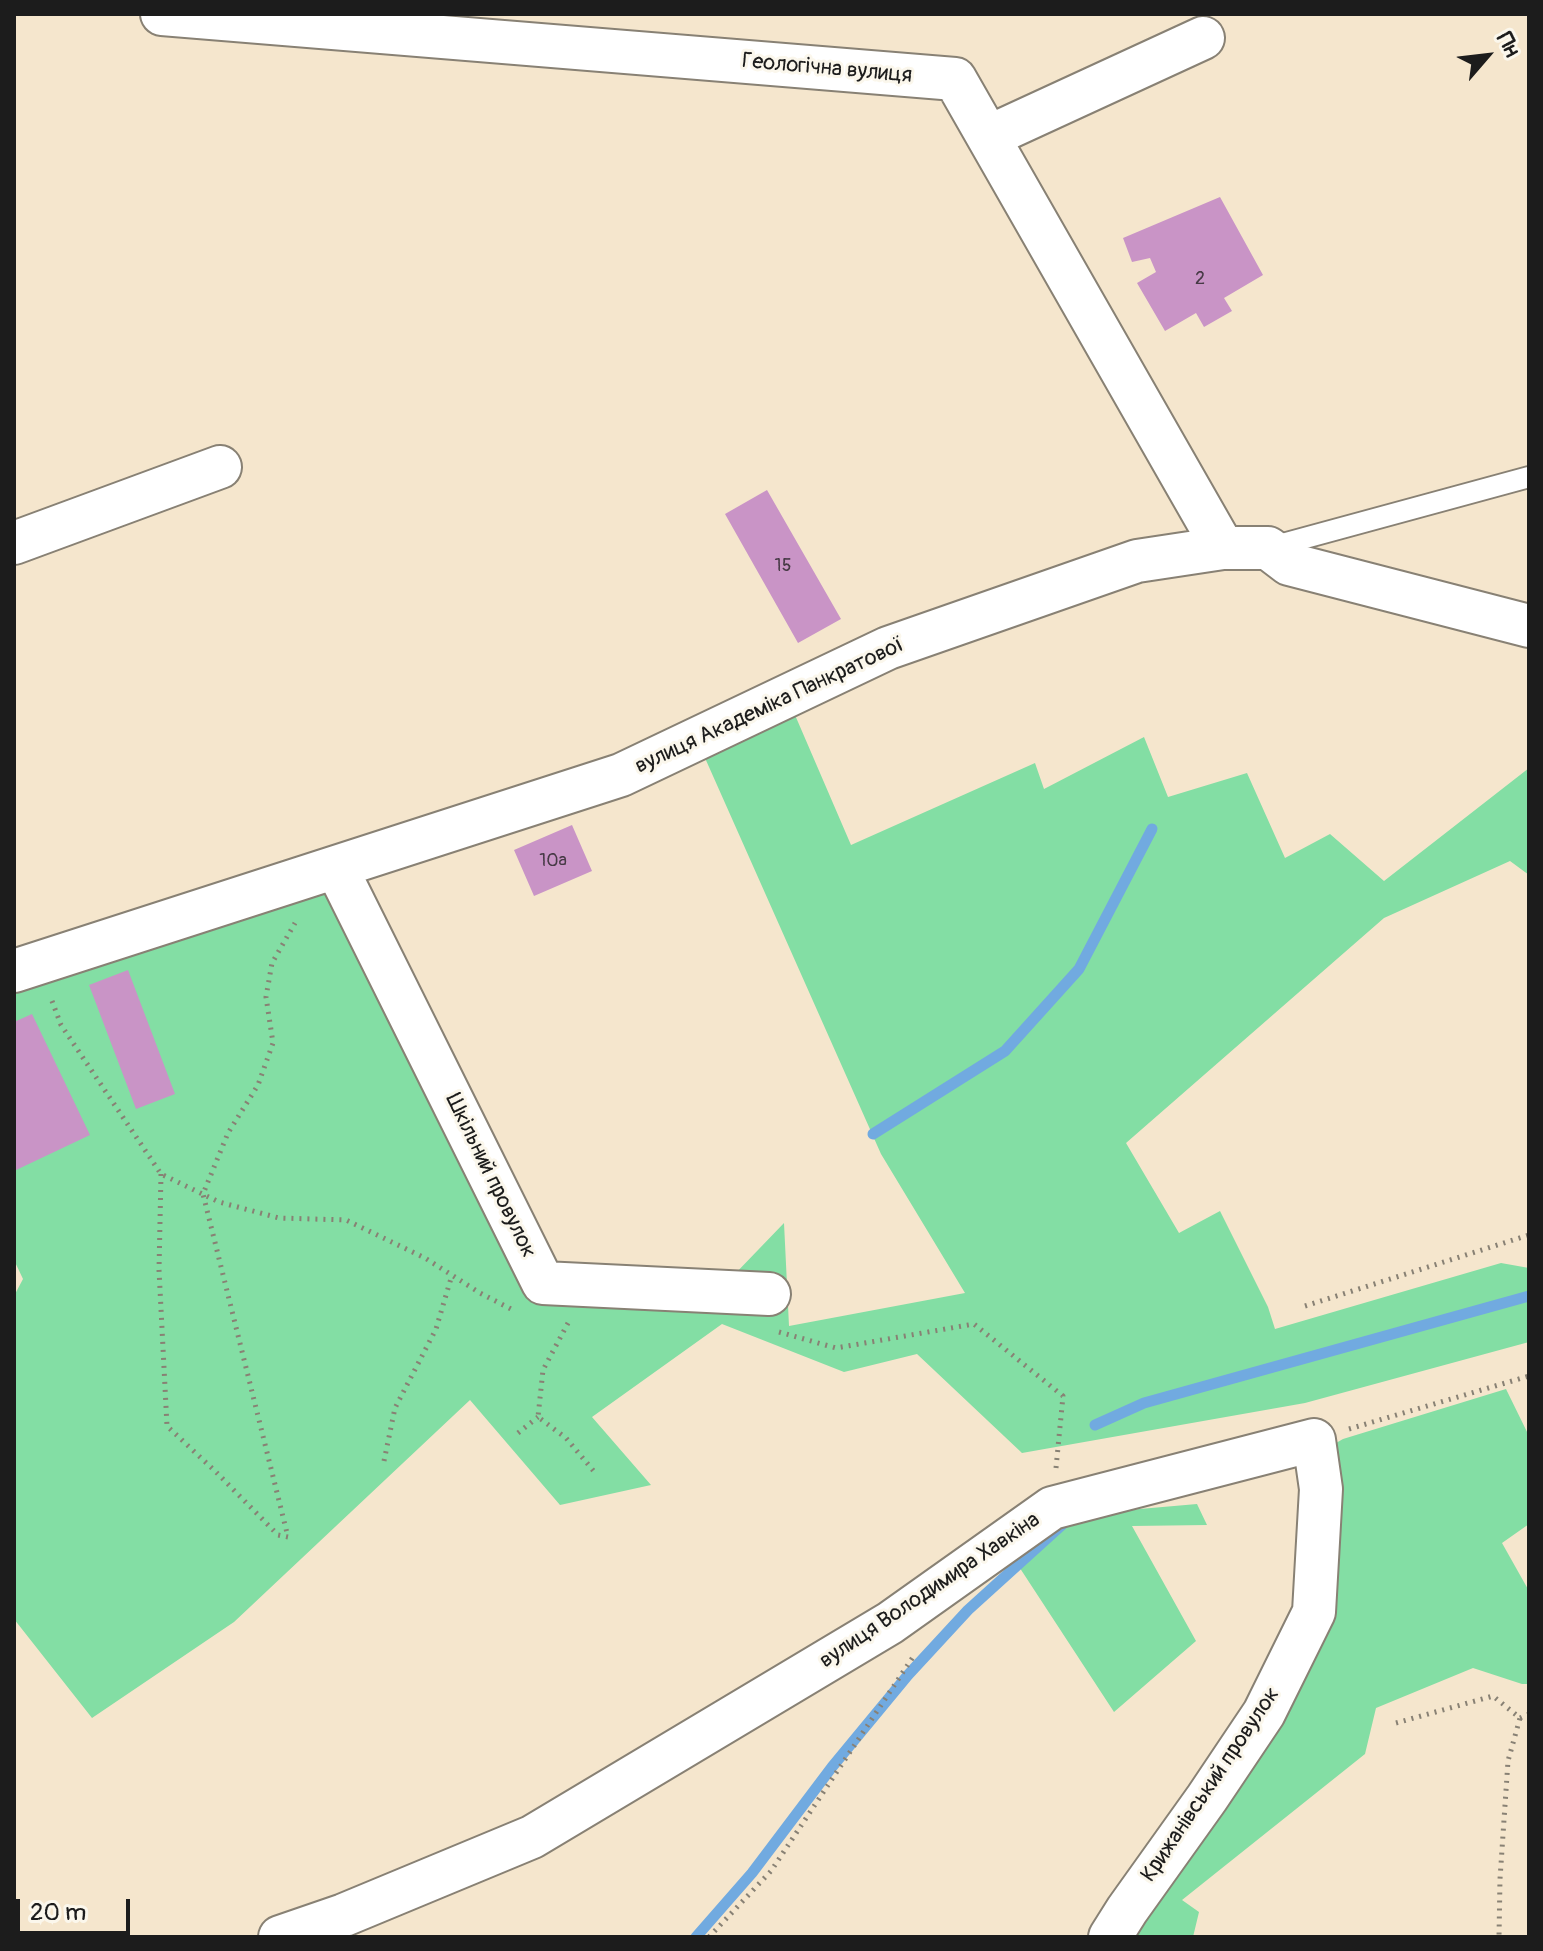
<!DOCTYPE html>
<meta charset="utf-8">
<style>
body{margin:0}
#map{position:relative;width:1543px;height:1951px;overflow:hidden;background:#f5e6cd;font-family:Pangolin,sans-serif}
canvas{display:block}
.frame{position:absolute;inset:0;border:16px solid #1c1c1c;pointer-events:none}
.north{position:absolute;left:1447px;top:16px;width:80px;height:80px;-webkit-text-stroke:6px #fbf7ec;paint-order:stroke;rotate:62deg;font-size:22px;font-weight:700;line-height:32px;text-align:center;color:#1c1c1c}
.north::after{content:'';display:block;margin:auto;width:28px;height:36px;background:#1c1c1c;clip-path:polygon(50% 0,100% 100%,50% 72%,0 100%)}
.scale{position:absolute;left:16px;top:1899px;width:114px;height:36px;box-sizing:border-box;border:4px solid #1c1c1c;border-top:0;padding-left:10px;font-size:24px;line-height:28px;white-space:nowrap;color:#1c1c1c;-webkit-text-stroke:6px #fbf7ec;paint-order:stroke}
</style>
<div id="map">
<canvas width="1543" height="1951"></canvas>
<div class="frame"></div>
<div class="north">Пн</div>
<div class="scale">20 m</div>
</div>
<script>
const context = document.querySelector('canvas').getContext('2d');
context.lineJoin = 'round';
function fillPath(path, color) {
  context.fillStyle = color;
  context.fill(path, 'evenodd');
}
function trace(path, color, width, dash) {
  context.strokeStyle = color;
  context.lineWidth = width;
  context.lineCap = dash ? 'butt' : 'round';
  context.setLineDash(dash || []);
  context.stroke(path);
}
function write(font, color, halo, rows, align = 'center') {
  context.font = font + ' Pangolin,sans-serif';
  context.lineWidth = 6;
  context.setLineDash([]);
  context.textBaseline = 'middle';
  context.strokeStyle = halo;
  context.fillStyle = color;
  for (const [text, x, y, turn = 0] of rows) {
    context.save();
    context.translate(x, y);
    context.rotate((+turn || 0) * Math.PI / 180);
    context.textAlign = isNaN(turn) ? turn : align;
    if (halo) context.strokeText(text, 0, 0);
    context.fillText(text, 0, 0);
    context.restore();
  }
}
fillPath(new Path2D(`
 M795,715l56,130 184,-82 9,26 100,-52 24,60 79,-24 38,85 45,-24 54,47 145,-113v107l-19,-14 -126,57 -258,225 53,90 41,-22 48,96 7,22 226,-66 28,5v74l-224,61 -283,50 -105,-99 -73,18 -122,-48 -130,93 59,68 -91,20 -90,-105 -236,222 -142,96 -78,-99v-323l9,-17 -9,-19v-272l318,-108 212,421 188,-24 52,-54 5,103 176,-33 -84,-139 -176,-396z
 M1506,1389l23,47v88l-27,19 27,48v93h-7l-49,-16 -97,40 -11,46 -183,146 17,12 -6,25h-63l202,-318 -3,-172 14,-8z
 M1197,1504l10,21 -75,1 64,115 -82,71 -102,-156 59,-41z`), '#83dea4');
trace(new Path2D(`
 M873,1134l132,-83 74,-82 73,-140
 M1095,1425l49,-22 385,-107
 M696,1937l56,-64 80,-106 76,-92 60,-65 96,-87`), '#71aae0', 11);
fillPath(new Path2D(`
 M1220,197l43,78 -39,23 8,13 -28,16 -8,-14 -31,18 -28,-48 19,-11 -6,-14 -18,4 -9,-24z
 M767,490l74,129 -43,24 -73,-129z
 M572,825l20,46 -58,25 -20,-46z
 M128,970l47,124 -39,15 -47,-124z
 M32,1014l58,121 -76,36v-106l2,-1 -2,-4v-38z`), '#c994c6');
const lane = new Path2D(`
 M1268,548l261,-71`);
const street = new Path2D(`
 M162,14l793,65 268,469
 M988,137l215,-99
 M14,543l206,-76
 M336,867l207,416 226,11
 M14,971l607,-196 267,-127 249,-87 86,-13h45l21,16 240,62
 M280,1937l64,-22 188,-78 358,-214 162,-115 262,-68 7,49 -7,123 -50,101 -57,85 -80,112 -17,27`);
trace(lane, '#888174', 24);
trace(street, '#888174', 46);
trace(new Path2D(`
 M52,1001l9,24 100,149 58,28 60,16 67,2 79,38 55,35 31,16
 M161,1174l-2,96 8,156 49,46 62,63 10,2 -85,-343 25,-61 30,-48 15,-42 -7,-46 6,-34 23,-40
 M1305,1306l224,-71
 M568,1323l-25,47 -5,47 28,21 31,37
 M779,1332l57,16 138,-24 89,72 -7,72
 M1349,1429l180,-53
 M518,1433l20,-16
 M384,1461l11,-53 41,-79 16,-54
 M1520,1718l9,-4
 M1396,1723l97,-27 27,22 -12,43 -8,118 -1,58
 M709,1937l62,-66 142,-214`), '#888174', 5, [2, 6]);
trace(lane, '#fff', 20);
trace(street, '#fff', 42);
write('18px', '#473a46', null, [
 ["2",1200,279],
 ["15",783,566],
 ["10а",553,861]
]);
write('22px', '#1c1c1c', '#fbf7ec', [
 ["Геологічна вулиця",827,69,5],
 ["вулиця Академіка Панкратової",770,706,-25],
 ["Шкільний провулок",490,1176,64],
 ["вулиця Володимира Хавкіна",930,1591,-34],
 ["Крижанівський провулок",1211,1785,-56]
]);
</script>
